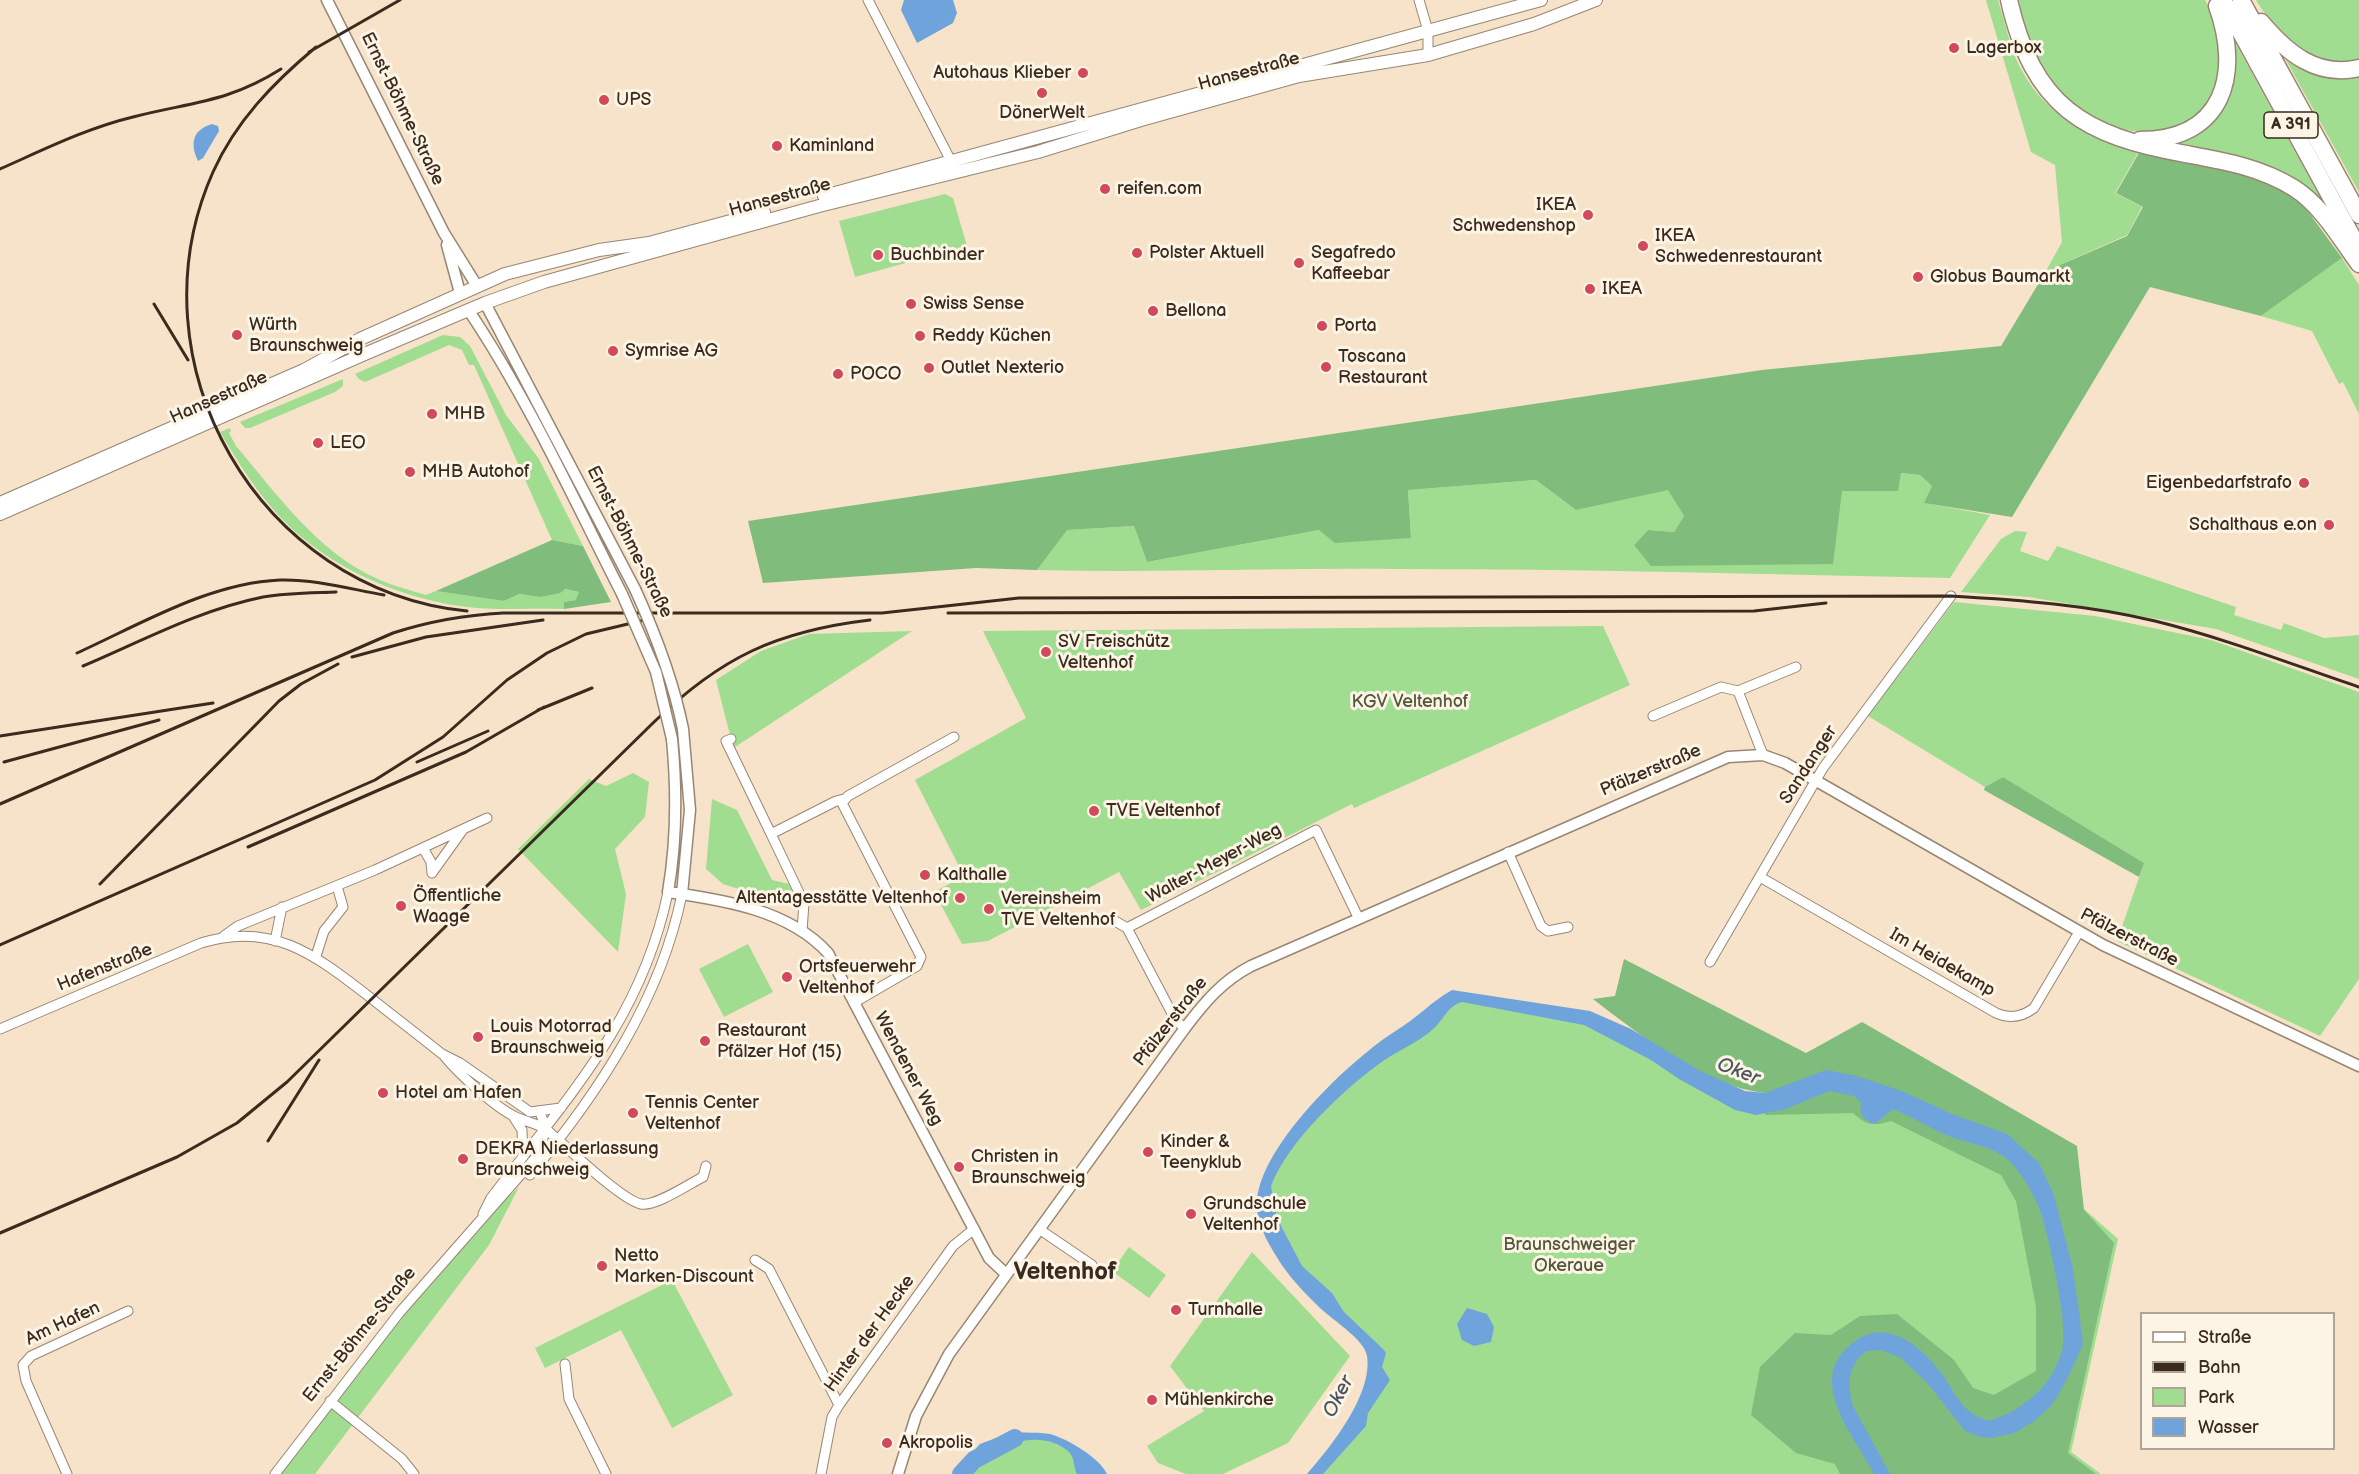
<!DOCTYPE html>
<meta charset="utf-8">
<style>
body{margin:0}
#map{position:relative;width:2359px;height:1474px;overflow:hidden;background:#f6e3c9;font-family:"Balsamiq Sans",sans-serif}
canvas{display:block}
.legend{position:absolute;left:2140px;top:1312px;width:195px;height:138px;box-sizing:border-box;background:#fcf5e5;border:2px solid #afa495;margin:0;padding:8px 10px;list-style:none;font-size:18px;color:#3b2a1e}
.legend li{display:flex;align-items:center;gap:12px;height:30px}
.legend b{width:30px;border:2px solid #afa495}
</style>
<div id="map">
<canvas width="2359" height="1474"></canvas>
<ul class="legend">
<li><b style="height:8px;background:#fff"></b>Straße</li>
<li><b style="height:8px;background:#3b2a1e"></b>Bahn</li>
<li><b style="height:16px;background:#a0dd91"></b>Park</li>
<li><b style="height:16px;background:#6fa3db"></b>Wasser</li>
</ul>
</div>
<script>
const context = document.querySelector('canvas').getContext('2d');
context.lineJoin = 'round';
function fillPath(path, color) {
  context.fillStyle = color;
  context.fill(path, 'evenodd');
}
function trace(path, color, width, dash) {
  context.strokeStyle = color;
  context.lineWidth = width;
  context.lineCap = dash ? 'butt' : 'round';
  context.setLineDash(dash || []);
  context.stroke(path);
}
function write(font, color, halo, rows, align = 'center') {
  context.font = font + ' "Balsamiq Sans",sans-serif';
  context.lineWidth = 6;
  context.setLineDash([]);
  context.textBaseline = 'middle';
  context.strokeStyle = halo;
  context.fillStyle = color;
  for (const [text, x, y, turn = 0] of rows) {
    context.save();
    context.translate(x, y);
    context.rotate((+turn || 0) * Math.PI / 180);
    context.textAlign = isNaN(turn) ? turn : align;
    if (halo) context.strokeText(text, 0, 0);
    context.fillText(text, 0, 0);
    context.restore();
  }
}
fillPath(new Path2D(`
 M1986,0h12c5,16 9,33 14,49 20,56 71,92 127,102l-24,42 27,14 -15,28 -81,36 16,-29 -7,-77 -24,-13z
 M2019,0h186c20,34 24,75 -1,107 -7,8 -19,19 -29,22 -55,14 -112,-19 -137,-68 -10,-17 -15,-41 -19,-61z
 M2256,0h103v59c-8,1 -20,6 -28,5 -28,-4 -62,-41 -75,-64z
 M2232,37l90,164 -19,-15 -139,-44 50,-29z
 M2287,58c27,18 41,20 72,16v118l-73,-132z
 M945,194l8,4 14,48 -112,31 -16,-56z
 M2342,258l17,27v129l-16,-32 -4,2 -27,-53 -51,-15z
 M443,335l17,2 10,9 36,69 33,44 44,87 -31,-6 -78,-175h-5l-7,-15 -13,-5 -84,37 -6,-3 -4,-5z
 M343,379v7l-8,6 -85,36h-5l-5,-6z
 M230,428l1,3 -2,2 7,13c41,48 82,107 142,133 15,7 32,11 48,16l10,-4 68,10 15,-7 21,3 24,-8 15,3 -2,8 -13,2v7c-34,-1 -71,2 -105,-3 -65,-10 -132,-40 -178,-88 -24,-25 -43,-56 -61,-86z
 M1901,473l19,2 12,11 -7,17 65,12 -40,63c-185,-4 -370,-9 -555,-9 -119,-1 -238,4 -358,1l29,-40 68,-4 13,36 172,-32 92,8 -3,-48 128,-10 40,30 92,-21 16,27 -10,16 -26,-2 -14,15 208,-54h55z
 M2015,531l12,1 -7,19 28,10 9,-15 179,61 -2,8 47,15 3,-7 40,15 35,-3v44l-143,-50 -187,-32 -68,-5 40,-53z
 M1954,602l141,14 116,24 148,52v287l-39,57 -203,-95 27,-78 -141,-86 -18,10 -117,-71z
 M1603,626l27,59 -276,123 -2,-4 -211,106 -22,-38 -131,69 -26,3 -28,-52 30,-16 -49,-96 111,-62 -43,-87z
 M912,631l-177,116 -4,-8 -15,-59 45,-29 48,-17z
 M633,773l16,9 -4,35 -30,32 11,45 -8,58 -100,-103 71,-70 17,7z
 M712,799l25,11 35,70 17,4 10,24 -76,-24 -17,-15z
 M748,944l25,48 -49,25 -25,-48z
 M1467,999l123,17 136,77 72,-1 225,63 95,84 -47,213 30,22h-790l32,-38 29,-53 -1,-34 -85,-81 -18,-82 18,-38 50,-58 115,-89z
 M519,1187l-30,58 -174,229h-40l26,-36 177,-214z
 M1129,1247l37,28 -17,23 -37,-27z
 M1252,1252l98,104 -62,87 -65,31h-37l-28,-11 -11,-17 57,-35 -34,-45z
 M672,1280l61,115 -61,33 -51,-98 -76,38 -10,-20z
 M1051,1435l53,39h-152l27,-29z`), '#a0dd91');
fillPath(new Path2D(`
 M2140,151l104,19 52,25 46,63 -81,58 -111,-29 -138,230 -88,-14 8,-17 -12,-11 -19,-2 -3,18h-56l-9,73 -182,2 -17,-21 14,-15 26,2 10,-16 -16,-26 -92,20 -40,-30 -128,10 3,48 -76,5 -16,-13 -172,32 -13,-36 -67,4 -30,40 -61,-2 -213,15 -15,-62 1014,-151 239,-24 45,-75 81,-35 16,-29 -27,-14z
 M552,540l31,6 28,56 -47,7v-7l12,-2 3,-8 -14,-3 -5,4 -20,4 -21,-3 -15,7 -68,-10z
 M2003,777l141,86 -5,14 -155,-87 1,-3z
 M1624,959l182,94 56,-31 215,124 7,64 30,33 -46,210 28,21h-256l-5,-10 -39,-11 -45,-38 9,-48 35,-34 36,2 29,-19 37,-2 57,46 19,28 21,7 42,-24v-64l-20,-106 -15,-26 -110,-54c-16,5 -25,5 -38,-8l-88,2v-22c-60,-6 -125,-58 -172,-94l22,-3z`), '#80bc7b');
fillPath(new Path2D(`
 M904,0h49l4,13 -4,10 -36,20 -16,-33z
 M212,124l6,2 1,5 -16,27 -5,3c-8,-17 -6,-31 14,-37z
 M1452,990l138,21 41,18 69,42 45,20 20,2 61,-23 31,6 47,16 48,22 55,20 32,29 15,32 19,74 7,50 3,26 -18,38 -14,23 -18,16 -19,11 -22,5 -12,-1 -15,-6 -37,-47 -28,-27 -20,-7 -13,1 -9,7 -6,11 -3,14 3,21 38,70h-16c-16,-33 -65,-87 -29,-124 35,-37 72,-9 97,24 10,14 17,31 31,40 4,3 11,5 16,7 34,-11 62,-33 73,-70 7,-25 -12,-107 -20,-135 -6,-18 -21,-46 -36,-58 -17,-13 -41,-15 -60,-23 -18,-8 -35,-19 -53,-26l-18,15c-13,-5 -16,-9 -14,-22l-7,-6 -25,-5 -43,18 -30,6 -21,-5 -56,-31 -28,-19 -67,-35 -122,-23c-15,4 -18,18 -29,27 -14,13 -34,21 -50,32 -39,28 -95,80 -112,125l6,32 25,48 30,27 12,19 39,37 3,4 -4,14 8,13 -22,33 -2,13 -43,48h-16c24,-27 66,-80 60,-118 -2,-17 -38,-38 -50,-51 -11,-11 -24,-24 -33,-37 -12,-18 -29,-44 -27,-67 4,-57 94,-142 140,-171 20,-12 35,-29 55,-40z
 M1467,1308l20,6 7,13 -3,15 -17,4 -12,-6 -5,-16z
 M1012,1432c12,1 27,0 38,2 18,5 50,24 57,40h-30c-4,-7 -2,-16 -8,-22 -28,-26 -82,-7 -101,22h-14l26,-30z`), '#6fa3db');
trace(new Path2D(`
 M961,1474l13,-14 41,-22`), '#6fa3db', 18);
const minor = new Path2D(`
 M868,0l85,165
 M1419,0l9,31v24
 M1653,716l68,-29 17,4
 M731,739l-5,2 45,93
 M1763,755l-25,-64 58,-24
 M423,848l8,14 1,11
 M1508,852l33,74 7,5 20,-4
 M432,873l30,-42
 M1760,877l236,136c13,6 26,4 38,-5l45,-76
 M1115,921l12,7 49,93 9,7
 M1127,928l189,-98 43,89
 M802,931l2,-28 -33,-69 65,-33 8,-2
 M224,936l14,-10 137,-56 112,-52
 M275,941l7,-34
 M316,956l8,-25 19,-24 -6,-21
 M1710,962l113,-194 128,-172
 M855,1002l62,-36 4,-9 -79,-154 6,-7 106,-59
 M0,1029l201,-86c70,-22 113,11 166,52 25,20 50,39 75,59l18,9 70,49 31,-4
 M445,1057c14,17 50,50 69,59 11,6 25,7 34,15 18,15 73,69 93,73 14,3 48,-20 62,-27l3,-11
 M513,1116l9,14 1,27
 M530,1175c68,-81 131,-176 152,-281
 M483,1214l8,-16c76,-100 151,-179 177,-306
 M1039,1229l53,36
 M755,1260l14,9 70,136
 M565,1364l4,35 37,75
 M330,1401l72,58 12,15
 M67,1474l-41,-93 -3,-16 8,-9 97,-45
 M275,1474l125,-162 137,-156 9,-27 -6,-17
 M821,1474l11,-57 7,-12 114,-159 21,-17`);
const tertiary = new Path2D(`
 M327,0l117,233 33,53
 M447,245l13,48
 M485,303l150,286
 M469,311c59,88 105,189 153,283
 M672,739c5,52 5,101 -4,153 56,8 121,18 160,61l161,305 17,16
 M682,894l8,-84 -7,-81
 M898,1474l18,-58 33,-62 236,-326c19,-25 37,-47 66,-62l477,-209 35,-2 22,8 318,182 256,121`);
const secondary = new Path2D(`
 M824,196l717,-196
 M0,503l304,-133 56,-31 145,-65 94,-24 50,-7 115,-31
 M0,514l367,-161 118,-50 59,-21 275,-76 219,-54 103,-32 158,-44 129,-21 106,-31 62,-24`);
const motorway = new Path2D(`
 M2009,0c24,106 74,136 177,154 38,7 74,13 108,34 28,18 46,50 65,76
 M2223,0l136,249
 M2241,0l118,215
 M2261,22c26,31 56,56 98,46
 M2140,140c83,0 102,-65 77,-134`);
trace(minor, '#988674', 11);
trace(tertiary, '#988674', 13);
trace(secondary, '#988674', 14);
trace(motorway, '#988674', 19);
trace(minor, '#fff', 9);
trace(tertiary, '#fff', 10);
trace(secondary, '#fff', 12);
trace(motorway, '#fff', 16);
trace(new Path2D(`
 M316,47c-43,36 -80,74 -103,125 -85,191 46,418 254,439
 M309,52l91,-52
 M0,169c43,-19 87,-41 133,-52 58,-15 94,-14 148,-48
 M154,304l34,56
 M948,613l806,-2 72,-8
 M77,653c64,-29 132,-70 203,-73 35,-1 70,9 104,15
 M352,657l74,-20 117,-17
 M83,666c59,-25 116,-56 180,-69 24,-4 49,-4 73,-5
 M538,710l54,-22
 M0,736l213,-33
 M4,762l155,-42
 M417,762l71,-31
 M0,804l393,-171c37,-12 72,-18 110,-20h379l137,-15 932,-2c69,4 137,9 204,25 69,17 136,43 204,66
 M248,847l218,-95 78,-45
 M100,884l179,-183 22,-17 37,-20
 M0,945l375,-165 68,-43 64,-57 40,-27 39,-19 67,-16
 M268,1141l51,-81
 M0,1233l177,-76 60,-34 50,-41 367,-360c67,-65 123,-91 216,-102`), '#3b2a1e', 3);
const tertiaryBridge = new Path2D(`
 M635,589c21,46 38,90 48,140
 M622,594l34,78 16,67`);
trace(tertiaryBridge, '#988674', 13, []);
trace(tertiaryBridge, '#fff', 10);
for (const [x, y, r, color] of [
 [1954,48,6,"#d1495b"],
 [1083,73,6,"#d1495b"],
 [1042,93,6,"#d1495b"],
 [604,100,6,"#d1495b"],
 [777,146,6,"#d1495b"],
 [1105,189,6,"#d1495b"],
 [1588,215,6,"#d1495b"],
 [1643,246,6,"#d1495b"],
 [1137,253,6,"#d1495b"],
 [878,255,6,"#d1495b"],
 [1299,263,6,"#d1495b"],
 [1918,277,6,"#d1495b"],
 [1590,289,6,"#d1495b"],
 [911,304,6,"#d1495b"],
 [1153,311,6,"#d1495b"],
 [1322,326,6,"#d1495b"],
 [237,335,6,"#d1495b"],
 [920,336,6,"#d1495b"],
 [613,351,6,"#d1495b"],
 [1326,367,6,"#d1495b"],
 [929,368,6,"#d1495b"],
 [838,374,6,"#d1495b"],
 [432,414,6,"#d1495b"],
 [318,443,6,"#d1495b"],
 [410,472,6,"#d1495b"],
 [2304,483,6,"#d1495b"],
 [2329,525,6,"#d1495b"],
 [1046,652,6,"#d1495b"],
 [1094,811,6,"#d1495b"],
 [925,875,6,"#d1495b"],
 [960,898,6,"#d1495b"],
 [401,906,6,"#d1495b"],
 [989,909,6,"#d1495b"],
 [787,977,6,"#d1495b"],
 [478,1037,6,"#d1495b"],
 [705,1041,6,"#d1495b"],
 [383,1093,6,"#d1495b"],
 [633,1113,6,"#d1495b"],
 [1148,1152,6,"#d1495b"],
 [463,1159,6,"#d1495b"],
 [959,1167,6,"#d1495b"],
 [1191,1214,6,"#d1495b"],
 [602,1266,6,"#d1495b"],
 [1176,1310,6,"#d1495b"],
 [1152,1400,6,"#d1495b"],
 [887,1443,6,"#d1495b"]
]) {
  const dot = new Path2D();
  dot.arc(x, y, r, 0, 2 * Math.PI);
  context.fillStyle = color;
  context.fill(dot);
  trace(dot, '#fcf5e5', 2);
}
for (const [x, y, w] of [
 [2291,125,54]
]) {
  const box = new Path2D();
  box.roundRect(x - w / 2, y - 13, w, 26, 4.5);
  context.fillStyle = '#fcf5e5';
  context.fill(box);
  trace(box, '#3b2a1e', 1.5);
}
write('bold 16px', '#3b2a1e', null, [
 ["A 391",2291,125]
]);
write('18px', '#3b2a1e', '#fcf5e5', [
 ["Lagerbox",1966,48],
 ["Autohaus Klieber",1071,73,"right"],
 ["UPS",616,100],
 ["DönerWelt",1042,113,"center"],
 ["Kaminland",789,146],
 ["reifen.com",1117,189],
 ["IKEA",1576,205,"right"],
 ["Schwedenshop",1576,226,"right"],
 ["IKEA",1655,236],
 ["Schwedenrestaurant",1655,257],
 ["Polster Aktuell",1149,253],
 ["Segafredo",1311,253],
 ["Kaffeebar",1311,274],
 ["Buchbinder",890,255],
 ["Globus Baumarkt",1930,277],
 ["IKEA",1602,289],
 ["Swiss Sense",923,304],
 ["Bellona",1165,311],
 ["Würth",249,325],
 ["Braunschweig",249,346],
 ["Porta",1334,326],
 ["Reddy Küchen",932,336],
 ["Symrise AG",625,351],
 ["Toscana",1338,357],
 ["Restaurant",1338,378],
 ["Outlet Nexterio",941,368],
 ["POCO",850,374],
 ["MHB",444,414],
 ["LEO",330,443],
 ["MHB Autohof",422,472],
 ["Eigenbedarfstrafo",2292,483,"right"],
 ["Schalthaus e.on",2317,525,"right"],
 ["SV Freischütz",1058,642],
 ["Veltenhof",1058,663],
 ["TVE Veltenhof",1106,811],
 ["Kalthalle",937,875],
 ["Öffentliche",413,896],
 ["Waage",413,917],
 ["Altentagesstätte Veltenhof",948,898,"right"],
 ["Vereinsheim",1001,899],
 ["TVE Veltenhof",1001,920],
 ["Ortsfeuerwehr",799,967],
 ["Veltenhof",799,988],
 ["Louis Motorrad",490,1027],
 ["Braunschweig",490,1048],
 ["Restaurant",717,1031],
 ["Pfälzer Hof (15)",717,1052],
 ["Hotel am Hafen",395,1093],
 ["Tennis Center",645,1103],
 ["Veltenhof",645,1124],
 ["Kinder &",1160,1142],
 ["Teenyklub",1160,1163],
 ["DEKRA Niederlassung",475,1149],
 ["Braunschweig",475,1170],
 ["Christen in",971,1157],
 ["Braunschweig",971,1178],
 ["Grundschule",1203,1204],
 ["Veltenhof",1203,1225],
 ["Netto",614,1256],
 ["Marken-Discount",614,1277],
 ["Turnhalle",1188,1310],
 ["Mühlenkirche",1164,1400],
 ["Akropolis",899,1443]
], 'left');
write('18px', '#3b2a1e', '#fcf5e5', [
 ["Hansestraße",1249,72,-15],
 ["Ernst-Böhme-Straße",402,109,64],
 ["Hansestraße",780,198,-15],
 ["Hansestraße",219,398,-24],
 ["Ernst-Böhme-Straße",629,542,63],
 ["Sandanger",1809,765,-57],
 ["Pfälzerstraße",1651,771,-23],
 ["Walter-Meyer-Weg",1214,864,-28],
 ["Pfälzerstraße",2129,938,27],
 ["Im Heidekamp",1942,963,30],
 ["Hafenstraße",105,968,-22],
 ["Pfälzerstraße",1171,1022,-52],
 ["Wendener Weg",908,1069,62],
 ["Am Hafen",63,1324,-25],
 ["Hinter der Hecke",870,1334,-54],
 ["Ernst-Böhme-Straße",360,1335,-51]
]);
write('18px', '#54573b', '#fcf5e5', [
 ["KGV Veltenhof",1410,702],
 ["Braunschweiger",1569,1245],
 ["Okeraue",1569,1266]
]);
write('italic 20px', '#4d5460', '#fcf5e5', [
 ["Oker",1738,1072,21],
 ["Oker",1339,1397,-63]
]);
write('bold 24px', '#3b2a1e', '#fcf5e5', [
 ["Veltenhof",1065,1273]
]);
</script>
